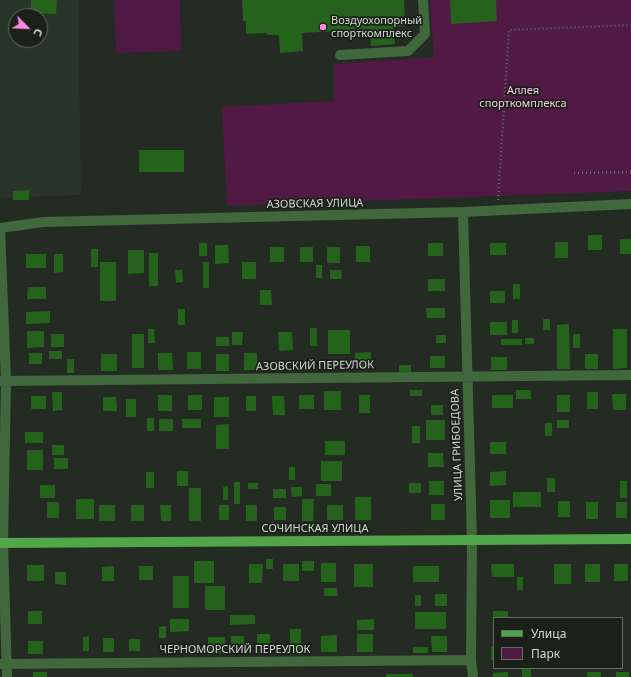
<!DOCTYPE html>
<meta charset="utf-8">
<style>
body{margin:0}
#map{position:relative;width:631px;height:677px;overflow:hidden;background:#242b23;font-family:"Noto Sans",sans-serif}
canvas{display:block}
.legend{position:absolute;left:493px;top:617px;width:130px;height:52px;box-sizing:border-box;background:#1a2119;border:1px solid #646a63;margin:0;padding:5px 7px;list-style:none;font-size:12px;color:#d3d7d2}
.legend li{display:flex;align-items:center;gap:8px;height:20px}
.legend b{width:20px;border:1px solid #646a63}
.north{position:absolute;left:8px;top:8px;width:40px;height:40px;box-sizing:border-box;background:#1a2119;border:1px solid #646a63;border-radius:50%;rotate:114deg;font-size:11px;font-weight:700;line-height:16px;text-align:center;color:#d3d7d2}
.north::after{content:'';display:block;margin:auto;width:14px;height:18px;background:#fd86e2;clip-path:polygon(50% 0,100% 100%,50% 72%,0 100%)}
</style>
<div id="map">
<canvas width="631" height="677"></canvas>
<ul class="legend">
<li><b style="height:5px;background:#52a548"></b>Улица</li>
<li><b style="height:11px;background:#501a45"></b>Парк</li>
</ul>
<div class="north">С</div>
</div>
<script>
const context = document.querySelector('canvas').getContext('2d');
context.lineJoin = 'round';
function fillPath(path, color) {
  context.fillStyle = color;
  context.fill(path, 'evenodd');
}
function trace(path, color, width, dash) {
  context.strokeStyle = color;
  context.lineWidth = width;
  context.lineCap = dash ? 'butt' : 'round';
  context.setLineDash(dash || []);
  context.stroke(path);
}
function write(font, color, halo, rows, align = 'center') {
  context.font = font + ' "Noto Sans",sans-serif';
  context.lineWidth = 3.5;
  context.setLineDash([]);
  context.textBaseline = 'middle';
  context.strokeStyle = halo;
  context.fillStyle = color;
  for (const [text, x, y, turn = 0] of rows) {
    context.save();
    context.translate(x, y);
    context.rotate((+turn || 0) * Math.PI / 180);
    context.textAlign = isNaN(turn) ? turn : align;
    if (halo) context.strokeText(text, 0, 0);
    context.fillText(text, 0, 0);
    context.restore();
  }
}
fillPath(new Path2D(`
 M0,0h78l3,195 -81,3zM16,16h24v24h-24z`), '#293528');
fillPath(new Path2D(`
 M114,0h66l1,51 -65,2z
 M430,0h201v191l-404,15 -5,-99 112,-6v-37l100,-7z`), '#501a45');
fillPath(new Path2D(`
 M31,0h26l-1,14 -25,-1z
 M242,0h162l1,26 -11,1 1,17 -24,2 -1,-17 -68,4 1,18 -23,2 -1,-18h-12v-2l-21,1v-13h-3z
 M450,0h46l1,21 -46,3z
 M139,150h45v22h-45z
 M29,190v10h-16v-9z
 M588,235h14v15h-14z
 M620,239h11v15h-11z
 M555,242h13v16h-13z
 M199,243h8v13h-8z
 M428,243h15v13h-15z
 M490,243h16v12h-16z
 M215,245h13l1,18 -14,1z
 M356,246h14v16h-14z
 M270,247h14v15h-14z
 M300,247h13v15h-13z
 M327,247h13v16h-13z
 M91,249h7v18h-7z
 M128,250h16v23l-16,1z
 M149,253h9v33h-9z
 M26,254h20v14h-20z
 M54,254h9v18l-9,1z
 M100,262h16v39h-16z
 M203,262h6v26h-6z
 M242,262h14v17h-14z
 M316,265h6v13h-6z
 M175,270h7l1,12 -7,1z
 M330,270h11l1,9h-12z
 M428,279h17v12h-17z
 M513,284h7v15h-7z
 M28,287h18v12h-19z
 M260,290h11l1,15h-12z
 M490,291h15v12h-15z
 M426,308h19v10h-18z
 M178,309h7v16h-7z
 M50,311v12l-24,1v-12z
 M543,319h7v11h-7z
 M512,320h6v13h-6z
 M490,322h17v13h-17z
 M569,324l1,45h-13v-44z
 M310,328h7v18h-7z
 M148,329h6l1,14h-7z
 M613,329h14v39l-14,1z
 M328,330h22v24h-22z
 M27,331h17v16l-17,1z
 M232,332h11l-1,13h-10z
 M278,332h14l1,18 -14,1z
 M51,334h13v13h-13z
 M132,334h12v34h-12z
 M573,334h7v14h-7z
 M436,335h10v8h-10z
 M216,337h13v9h-13z
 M525,338h9v6h-9z
 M501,339h21v6h-21z
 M49,351h13v8h-13z
 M187,352h14v17h-14z
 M371,352v16l-16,1v-16z
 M29,353h13v11h-13z
 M158,353h14l1,17h-15z
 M244,353h13v17h-13z
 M101,354h16v17h-16z
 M216,354h13v17h-13z
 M585,354h13v15h-13z
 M430,356h15v12h-15z
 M491,357h16v13h-16z
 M67,359h7v14h-7z
 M399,365h12v7h-12z
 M410,390h12v6h-12z
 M516,390h15v9h-15z
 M324,391h17v19h-17z
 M52,392h10v18l-9,1z
 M587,392h11v17h-11z
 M612,394h14v16h-13z
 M158,395h14v16h-14z
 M188,395h14v15h-14z
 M299,395h15v14h-15z
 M359,395h11v18h-11z
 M492,395h21v13h-21z
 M557,395h13v17h-13z
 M31,396h15v13h-15z
 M246,396h10v15h-10z
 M272,396h12l1,19h-12z
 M103,397h13l1,14h-14z
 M214,397h15v20h-15z
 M126,399h10v18h-10z
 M431,405h12v10h-12z
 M147,418h7v13h-7z
 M159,419h14v12h-14z
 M182,419h19v9h-19z
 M426,420h19v20h-19z
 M557,420h12v8h-12z
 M545,423h7v13h-7z
 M229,424v25h-13v-24z
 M412,426h8v17h-8z
 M25,432h18v11h-18z
 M325,441h20v14h-20z
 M490,442h16v12h-16z
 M52,445h12v10h-12z
 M27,450h16v20h-16z
 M428,453h15l1,14h-16z
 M54,458h14v11h-14z
 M321,461h21v20h-21z
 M289,467h6v13h-6z
 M177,471h11v15h-11z
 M506,471v14l-16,1v-14z
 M146,472h8v16h-8z
 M547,478h8v14h-8z
 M429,481h15v14h-15z
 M620,481h7v17h-7z
 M234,482h6v22h-6z
 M248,483h10v6h-10z
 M409,483h12v10h-12z
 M316,484h15v12h-15z
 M40,485h15v13h-15z
 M228,486v14h-5v-13z
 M291,487h11v9l-10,1z
 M189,488h12v33h-12z
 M273,489h13v9h-13z
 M513,492h28v15h-28z
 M355,497h16v23h-16z
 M76,499h18v20h-18z
 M302,499h12l-1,22h-11z
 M490,500h20v18h-20z
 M558,501h12v16h-12z
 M47,502h12v16h-12z
 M586,502h12v17h-12z
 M616,502h11v16h-11z
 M431,504h14v16h-14z
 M99,505h16v16h-16z
 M131,505h13v16h-13z
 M160,505h11v16h-10z
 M219,505h10v15h-10z
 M246,505h11v16h-11z
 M327,505h16v15h-16z
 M274,507h12v13h-12z
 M266,559h7v10h-7z
 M194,561h20v22h-20z
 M302,561h12v10h-12z
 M321,563h15v19h-15z
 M249,564h14l-1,19h-13z
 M283,564h16v17h-16z
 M354,564h19v23h-19z
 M491,564h23v13h-22z
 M554,564h17v20h-17z
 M585,564h15v18h-15z
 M614,564h14v17h-14z
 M27,565h17v16h-17z
 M114,566v15h-12v-14z
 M139,566h14v14h-14z
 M413,566h26v16h-26z
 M55,572h11v13l-11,-1z
 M173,576h16v32h-16z
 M517,577h6v13h-6z
 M205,586h20v24h-20z
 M324,588h13l1,8h-14z
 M435,594h12v12h-12z
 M415,595h6v11h-6z
 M28,611h14v13h-14z
 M493,611h15v7h-15z
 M415,612h31v17h-31z
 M230,615h25v9l-25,1z
 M170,619h19v12l-19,1z
 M374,619v11h-17v-10z
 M166,626v12h-7v-11z
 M290,629h11v21h-11z
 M257,634h13v18h-13z
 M357,634h16v18h-16z
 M337,635v17h-16v-16z
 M89,636v15h-6v-14z
 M231,636h13v16l-13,1z
 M431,636h16v16h-15z
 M208,637h17v16h-17z
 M103,638h11v14h-11z
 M129,639h11v12h-11z
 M28,641h15v13h-15z
 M491,646h3v14h-3z
 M413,647h15v6h-15z
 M522,668h9v9h-9z
 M33,672h14v5h-14z
 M508,672v5h-15v-4z
 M587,672h14v5h-14z
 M616,672h13v5h-13z
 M386,674h27v3h-27z`), '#25631d');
trace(new Path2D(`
 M574,173l57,-1
 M498,200l11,-170 122,-5`), '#636962', 2.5, [1, 3]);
trace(new Path2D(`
 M340,55l68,-4 17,-17 -2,-34
 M463,212l9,329 -1,119 2,17
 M0,228l43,-6 420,-10 168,-8
 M0,228l6,153 -3,162 4,134
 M0,381l631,-6
 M0,664l471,-4`), '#41683c', 10);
trace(new Path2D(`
 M0,543l631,-4`), '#52a548', 10);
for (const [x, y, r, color] of [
 [323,27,4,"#fd86e2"]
]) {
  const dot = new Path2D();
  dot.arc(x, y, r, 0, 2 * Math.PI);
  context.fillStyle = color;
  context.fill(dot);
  trace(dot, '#1a2119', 1.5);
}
write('11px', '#d3d7d2', '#1a2119', [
 ["Воздуохопорный",331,21],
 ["спорткомплекс",331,34]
], 'left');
write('11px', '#ffc1ee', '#1a2119', [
 ["Аллея",523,91],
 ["спорткомплекса",523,104]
]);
write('11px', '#d3d7d2', '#1a2119', [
 ["АЗОВСКАЯ УЛИЦА",315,204,-1],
 ["АЗОВСКИЙ ПЕРЕУЛОК",315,366,-1],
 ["УЛИЦА ГРИБОЕДОВА",457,445,-92],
 ["СОЧИНСКАЯ УЛИЦА",315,529],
 ["ЧЕРНОМОРСКИЙ ПЕРЕУЛОК",235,650]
]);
</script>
